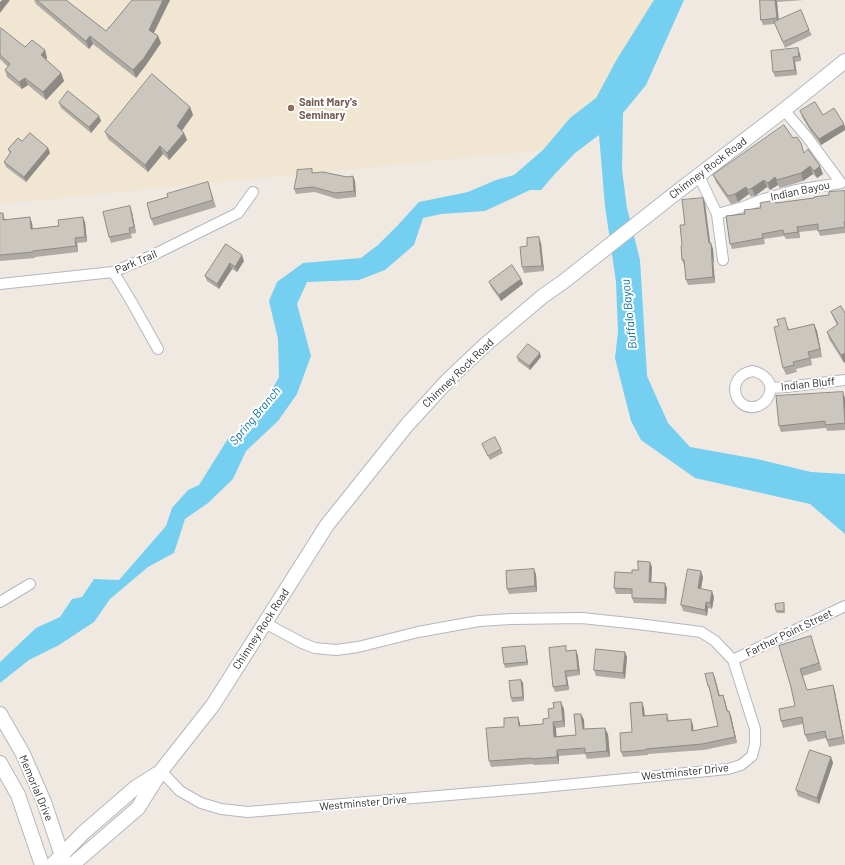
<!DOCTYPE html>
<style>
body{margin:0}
canvas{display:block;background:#efe9e1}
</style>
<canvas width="845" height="865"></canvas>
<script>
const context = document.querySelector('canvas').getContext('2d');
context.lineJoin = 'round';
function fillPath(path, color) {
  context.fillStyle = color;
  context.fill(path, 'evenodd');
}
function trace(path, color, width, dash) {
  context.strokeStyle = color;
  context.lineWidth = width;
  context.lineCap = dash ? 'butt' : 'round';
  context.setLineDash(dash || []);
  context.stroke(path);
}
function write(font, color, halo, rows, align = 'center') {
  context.font = font + ' Barlow,sans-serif';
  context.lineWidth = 4;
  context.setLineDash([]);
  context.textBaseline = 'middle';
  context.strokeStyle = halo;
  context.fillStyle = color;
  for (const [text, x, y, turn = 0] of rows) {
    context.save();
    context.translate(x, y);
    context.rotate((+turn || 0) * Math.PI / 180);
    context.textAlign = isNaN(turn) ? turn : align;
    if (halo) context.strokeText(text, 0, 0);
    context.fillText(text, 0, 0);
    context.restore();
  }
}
fillPath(new Path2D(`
 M0,0h654l-37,59 -21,39 -26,20 -27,32 -543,54z`), '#f0e6d1');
fillPath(new Path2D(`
 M654,0h30l-38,85 -23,28 -1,57 5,38 13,52 7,116 21,47 22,24 67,12 54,13 34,2v60l-35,-30 -115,-26 -54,-38 -10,-19 -16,-63 3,-26 -2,-50 -11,-76 -6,-71 -24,18 -21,22 -13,15h-11l-45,21 -44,3 -18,4 -9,27 -29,25 -26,10 -52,2 -10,22 14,52 -14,38 -19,27 -32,30 -13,28 -25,24 -23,16 -11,34 -26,14 -38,32 -16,23 -35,23 -30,15 -29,23v-21l36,-34 24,-11 12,-18 10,-2 12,-18 25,1 47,-54 6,-18 16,-18 11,-5 30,-48 11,-2 5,-12 15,-12 19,-34 -1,-38 -9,-38 8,-19 26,-19 58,-5 17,-13 20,-20 21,-23 49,-10 28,-12 18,-5 29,-25 27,-32 26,-20 21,-39z`), '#75cff0');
const minor = new Path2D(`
 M699,176l18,38 6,46
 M717,214l26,-7 21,-8 32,-9 45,-7 -34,-46 -23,-27
 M113,272c17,25 30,51 45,77
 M0,284l113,-12 38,-16 87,-43 15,-21
 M753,371c12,3 21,12 16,24 -2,5 -6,9 -11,11 -23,8 -35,-30 -5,-35z
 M771,388l15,-1 59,-7
 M0,602l30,-18
 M733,660l112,-54
 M161,771l19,20 21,12 20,6 27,3 285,-24 195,-19 13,-4 11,-9 3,-12v-15l-22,-69 -18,-19 -14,-9 -63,-8 -56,-6 -71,1 -32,2 -61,11 -60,15 -22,3 -21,-2 -13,-5 -37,-20`);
const secondary = new Path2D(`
 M0,714l23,40 21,48 21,63
 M0,763l18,32 24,70
 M52,865l31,-32 52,-45 22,-14
 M72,865l66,-57 23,-37 52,-66 114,-180 80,-100 41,-45 37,-35 58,-49 20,-14 109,-86 112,-86 61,-49`);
trace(minor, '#b4b7c1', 12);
trace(secondary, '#b4b7c1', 16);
trace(minor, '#fff', 10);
trace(secondary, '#fff', 14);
fillPath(new Path2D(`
 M34,0h32l40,31 3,-3 23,-28h38l-16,33 4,3 3,7 -15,22 -10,13 -43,-34 -4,5 -53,-45z
 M760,0h44l-27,2 2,18 30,10 3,5 -27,13 -10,-24 -12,1 -2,-5z
 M0,29l25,18 20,3 2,8 -1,2 15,13 3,8 -18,19 -18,-15 -6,4 -15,-12 -2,-7 3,-3 -8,-8z
 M771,51l29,3 1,7 -6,1 2,13 -22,2 -2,-5z
 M59,103l40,13 2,5 -10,12 -30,-25z
 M190,107l3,8 -11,16 2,2 3,7 -18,20 -6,-6 -15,18 -40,-33 -3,-7z
 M800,111l23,4 22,12v3l-24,15 -10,-13 -9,-15z
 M793,138l11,15 19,21 -6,4 -4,-4 -10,7 -23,7 -2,-3 -8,5 -3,-3 -12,9 -4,1 -2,-3 -11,8 -7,2 -15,-22 -3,-7z
 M22,141l26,7 2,5 -24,29 -20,-15 -2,-5 6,-8 -2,-5z
 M313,173l34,4 6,-1 2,5 1,16 -19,2 -22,-7 -19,2 -2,-5z
 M208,182l8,25 -62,19 -3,-7 17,-22z
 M845,191v42l-25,3 -2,-6 -19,2 1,6 -14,1 -2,-3 -20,3 1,5 -33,5 -2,-5 15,-30 16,-6 14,-8 1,3 38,-5z
 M705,203l5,40 3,6 2,34 -27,2 -2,-5 -1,-15h-1l-2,-5v-15l3,-20z
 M132,212l4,21 -5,1 1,4 -21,5 -2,-6z
 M0,213h3l2,7 27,3 1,6 52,-7 2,20 -10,1 1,9 -43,5v1l-35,3z
 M541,243l3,28 -20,2 -2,-6 5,-21z
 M226,244l18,17 -7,11 -5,-3 -13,20 -12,-8 -2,-5z
 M521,279l2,5 -22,17 -10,-14 -2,-5z
 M831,312l14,1 -1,50 -15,-24 -2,-7 10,-7 -3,-6z
 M814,324l3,7 5,26 -11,2 1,6 -16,4 1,3 -11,3 -3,-7 5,-42 1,4z
 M517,357h24l-11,13 -12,-9z
 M845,398v32l-18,1 -1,-3 -45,4 -2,-6z
 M482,444l19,5 2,4 -13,7z
 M652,567l-1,15 16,6 -1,16 -32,-1 -2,-5v-4h-16l-2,-6 18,-15 6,-3z
 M536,574l1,18 -28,2 -2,-5z
 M703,577l-2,12 13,8 -2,12 -4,-1 -1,8 -24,-5 -2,-6z
 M784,603l1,10h-8l-1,-2z
 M813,643l9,27 -19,6 4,14 26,-5 2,7 10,52 -16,3 -3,-9 -18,4 -3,-7 -2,-11 -20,4 -2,-7 14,-15 -4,-19z
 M525,646l1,4 2,15 -23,3 -1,-4z
 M576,650l2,6 2,19 -13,2 2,13 -14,2 -2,-5 14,-36z
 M627,657l-2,22 -29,-3 -2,-6z
 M713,673l2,5 5,18 5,5 3,10 3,5 6,27 -33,7 -56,4v1l-25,2 -2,-5 11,-20 10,-30 2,6 1,8 22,-2 2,7 24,4v6l25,-5 -8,-35 -2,-5z
 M521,680l2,3 1,18 -12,1 -1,-4z
 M564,709l1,18 -9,1v8l20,-1 5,-21 3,6v9l24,5 2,23 -23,2 -2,-5 -26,2v8l-25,1 -1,-1 -42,3 -2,-6 15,-34 16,-4v3l23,-2 6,-6z
 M831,757l2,6 -14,41 -21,-8 -2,-6z`), '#afaba4');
fillPath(new Path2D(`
 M2,0h8l-10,13v-11z
 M163,0h7l-19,38 -2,-8z
 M775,0h1l1,2 2,22 -2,-6z
 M90,36l3,8 -4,5 -3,-8z
 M158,36l3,7 -15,22 -10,13 -3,-8z
 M798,48l2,6 1,7 -2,-5z
 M45,50l2,8 -4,4 -2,-7z
 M793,57l2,5 2,13 -2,-5z
 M61,73l3,8 -18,19 -3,-8z
 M25,78l3,7 -6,4 -3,-7z
 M190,107l3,8 -13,18 -3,-7z
 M99,116l2,5 -10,12 -2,-6z
 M844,124l1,3v3l-24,15 -2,-6z
 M184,133l3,7 -18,20 -2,-7z
 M160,146l3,8 -15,18 -3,-7z
 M48,148l2,5 -24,29 -2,-5z
 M810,166l3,8 -10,7 -2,-8z
 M820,166l3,8 -6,4 -3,-7z
 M353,176l2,5 1,16 -2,-6z
 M775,177l3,8 -8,5 -2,-7z
 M764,180l3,7 -12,9 -3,-8z
 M746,187l3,7 -11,8 -3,-8z
 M703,198l2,5 6,46 -2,-6z
 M130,206l2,6 4,21 -2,-6z
 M30,217l2,6 1,12 -2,-6z
 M83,217l2,5 2,20 -2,-5z
 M797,227l2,5 1,6 -2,-6z
 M539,237l2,6 3,28 -2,-5z
 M75,238l2,5 1,9 -2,-6z
 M711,243l2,6 1,14 -2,-6z
 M242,255l2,6 -7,11 -2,-5z
 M711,257l2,6 2,20 -2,-6z
 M230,263l2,6 -13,20 -2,-5z
 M521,279l2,5 -22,17 -2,-6z
 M814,324l3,7 5,26 -2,-8z
 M540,353l1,4 -11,13 -1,-4z
 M845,353v9l-1,1 -3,-8z
 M843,392l2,6v26v-1z
 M650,562l2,5 -1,21 -2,-6z
 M534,569l2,5 1,18 -2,-6z
 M701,571l2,6 -3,17 -2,-6z
 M665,583l2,5 -1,16 -1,-5z
 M712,591l2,6 -2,12 -2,-6z
 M706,602l2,6 -1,8 -2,-6z
 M525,646l1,4 2,15 -1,-3z
 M576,650l2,6 2,19 -2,-5z
 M625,652l2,5 -2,22 -2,-6z
 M565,671l2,6 2,13 -2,-5z
 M713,673l2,5 6,24 -2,-6z
 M521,680l2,3 1,18 -1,-4z
 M833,685l2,7 10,52 -2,-7z
 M723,695l2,6 4,16 -2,-6z
 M561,702l3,7 1,18 -2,-6z
 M642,702l2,6 1,14 -2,-6z
 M729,711l2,5 6,27 -2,-6z
 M581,714l3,6 1,16 -2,-7z
 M518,717l2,6 1,9 -2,-6z
 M691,719l2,6 1,12 -2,-6z
 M553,722l3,6 1,15 -3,-6z
 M605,728l3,6 2,23 -3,-6z
 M557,750l2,6v8l-2,-7z
 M831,757l2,6 -14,41 -2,-6z`), '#8e8b86');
const building = new Path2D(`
 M37,0h29l40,31 3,-4v1l23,-28h31l-14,30 9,6 -14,22 -11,12 -43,-34 -4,5z
 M760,0h15l2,18 -16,2z
 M801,10l8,20 -26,12 -9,-20z
 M1,28l24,19 7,-7 13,10 -4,5 20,18 -18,19 -18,-14 -6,4 -14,-12 5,-6 -10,-9v-26z
 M798,48l1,8 -6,1 2,13 -22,2 -2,-21z
 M152,74l38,33 -13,19 7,7 -17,20 -7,-7 -15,19 -40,-33z
 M68,91l31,25 -10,11 -30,-24z
 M815,102l8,13 11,-7 10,16 -25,15 -10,-13 -9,-15z
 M784,125l9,13 4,-1 4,6 3,10 4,-4 12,17 -6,5 -4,-5 -9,7 -24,7 -2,-3 -7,6 -4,-3 -12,8 -4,2 -2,-3 -11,7 -7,2 -15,-21z
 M30,133l18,15 -24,29 -20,-15 7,-10 -3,-3 10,-11 4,3z
 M312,169v4l11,-1 24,5 6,-1 1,15 -19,2 -22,-6 -19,2 3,-15v-4z
 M208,182l5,18 -62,19 -4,-16 21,-6 -1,-3z
 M845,191v31h-1l1,5 -27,4v-7l-21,3 1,5 -14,2 -1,-4 -21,4 1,4 -33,6 -4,-28 19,-2 -1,-4 17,-2 -1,-5 15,-3 1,3 38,-5v-1l15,-2v-3z
 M703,198l6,45h2l2,34 -27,3 -2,-20h-2l-1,-14 1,-1 -2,-20h5l-3,-25z
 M130,206l4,21 -5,1 1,5 -21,4 -6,-25z
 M0,213h3v7l27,-3 1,12 28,-3 -1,-6 25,-3 2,20 -10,1 1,8 -43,5v1l-33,3z
 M539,237l3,29 -20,1 -2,-20 7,-1v-8z
 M226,244l16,11 -7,12 -5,-4 -13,21 -12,-8z
 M512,265l9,14 -22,16 -10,-13z
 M841,306l4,7v40l-4,2 -14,-23 11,-8 -7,-12z
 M785,318l3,12 26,-6 6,25 -12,3 2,6 -17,4 1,3 -11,3 -9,-41 5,-1 -2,-6z
 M528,344l12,9 -11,13 -12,-9z
 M843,392l2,31 -20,2v-4l-46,5 -3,-30z
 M495,437l6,12 -13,7 -6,-12z
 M638,561l12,1 -1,20 16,1v16l-33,-1v-9l-18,-1 1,-16 17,1v-3h6z
 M534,569l1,17 -28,3 -1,-18z
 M688,569l13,2 -3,17 14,3 -2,12 -4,-1 -1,8 -24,-5z
 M784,603v8h-8l-1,-7z
 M811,636l8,27 -19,6 7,21 26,-5 10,52 -16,3 -2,-9 -20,4 -3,-18 -21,4 -2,-12 16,-3 -4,-19 -12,-41z
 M525,646l2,16 -23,2 -2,-16z
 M566,646v5l10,-1 2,20 -13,1 2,14 -14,2 -4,-39z
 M596,649l29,3 -2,21 -29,-3z
 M713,673l6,23 4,-1 4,16h2l6,26 -33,7 -56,5v1l-25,2 -1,-19 12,-1 -2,-29 12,-1 1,14 24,-2v7l24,-2 1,12 26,-5 -9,-40h-1l-3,-12z
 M521,680l2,17 -12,1 -2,-17z
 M561,702l2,19 -10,1 1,15 22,-2 -2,-21h7l2,15 22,-1 2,23 -22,2v-5l-28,2v7l-26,2v-1l-42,3 -3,-33 18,-1v-9l14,-1 1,9 24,-2v-5l6,-1 -1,-9 6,-1 -1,-5z
 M810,750l21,7 -14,41 -21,-8z`);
fillPath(building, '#cbc7bf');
trace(building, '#8e8b86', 1);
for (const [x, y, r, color] of [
 [291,108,4,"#8d6e63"]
]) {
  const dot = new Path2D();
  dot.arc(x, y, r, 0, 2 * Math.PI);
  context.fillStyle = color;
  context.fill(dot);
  trace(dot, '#fff', 1.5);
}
write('bold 11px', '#785e54', '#fff', [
 ["Saint Mary's",299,102],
 ["Seminary",299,115]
], 'left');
write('11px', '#2e2e2e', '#fff', [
 ["Chimney Rock Road",708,168,-37],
 ["Indian Bayou",800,191,-12],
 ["Park Trail",136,262,-23],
 ["Chimney Rock Road",458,373,-44],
 ["Indian Bluff",808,384,-6],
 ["Chimney Rock Road",261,629,-57],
 ["Farther Point Street",789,633,-26],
 ["Westminster Drive",685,772,-6],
 ["Memorial Drive",36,788,67],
 ["Westminster Drive",363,803,-5]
]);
write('italic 12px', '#0d6fa3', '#fff', [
 ["Buffalo Bayou",629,314,-96],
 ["Spring Branch",255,416,-50]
]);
</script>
